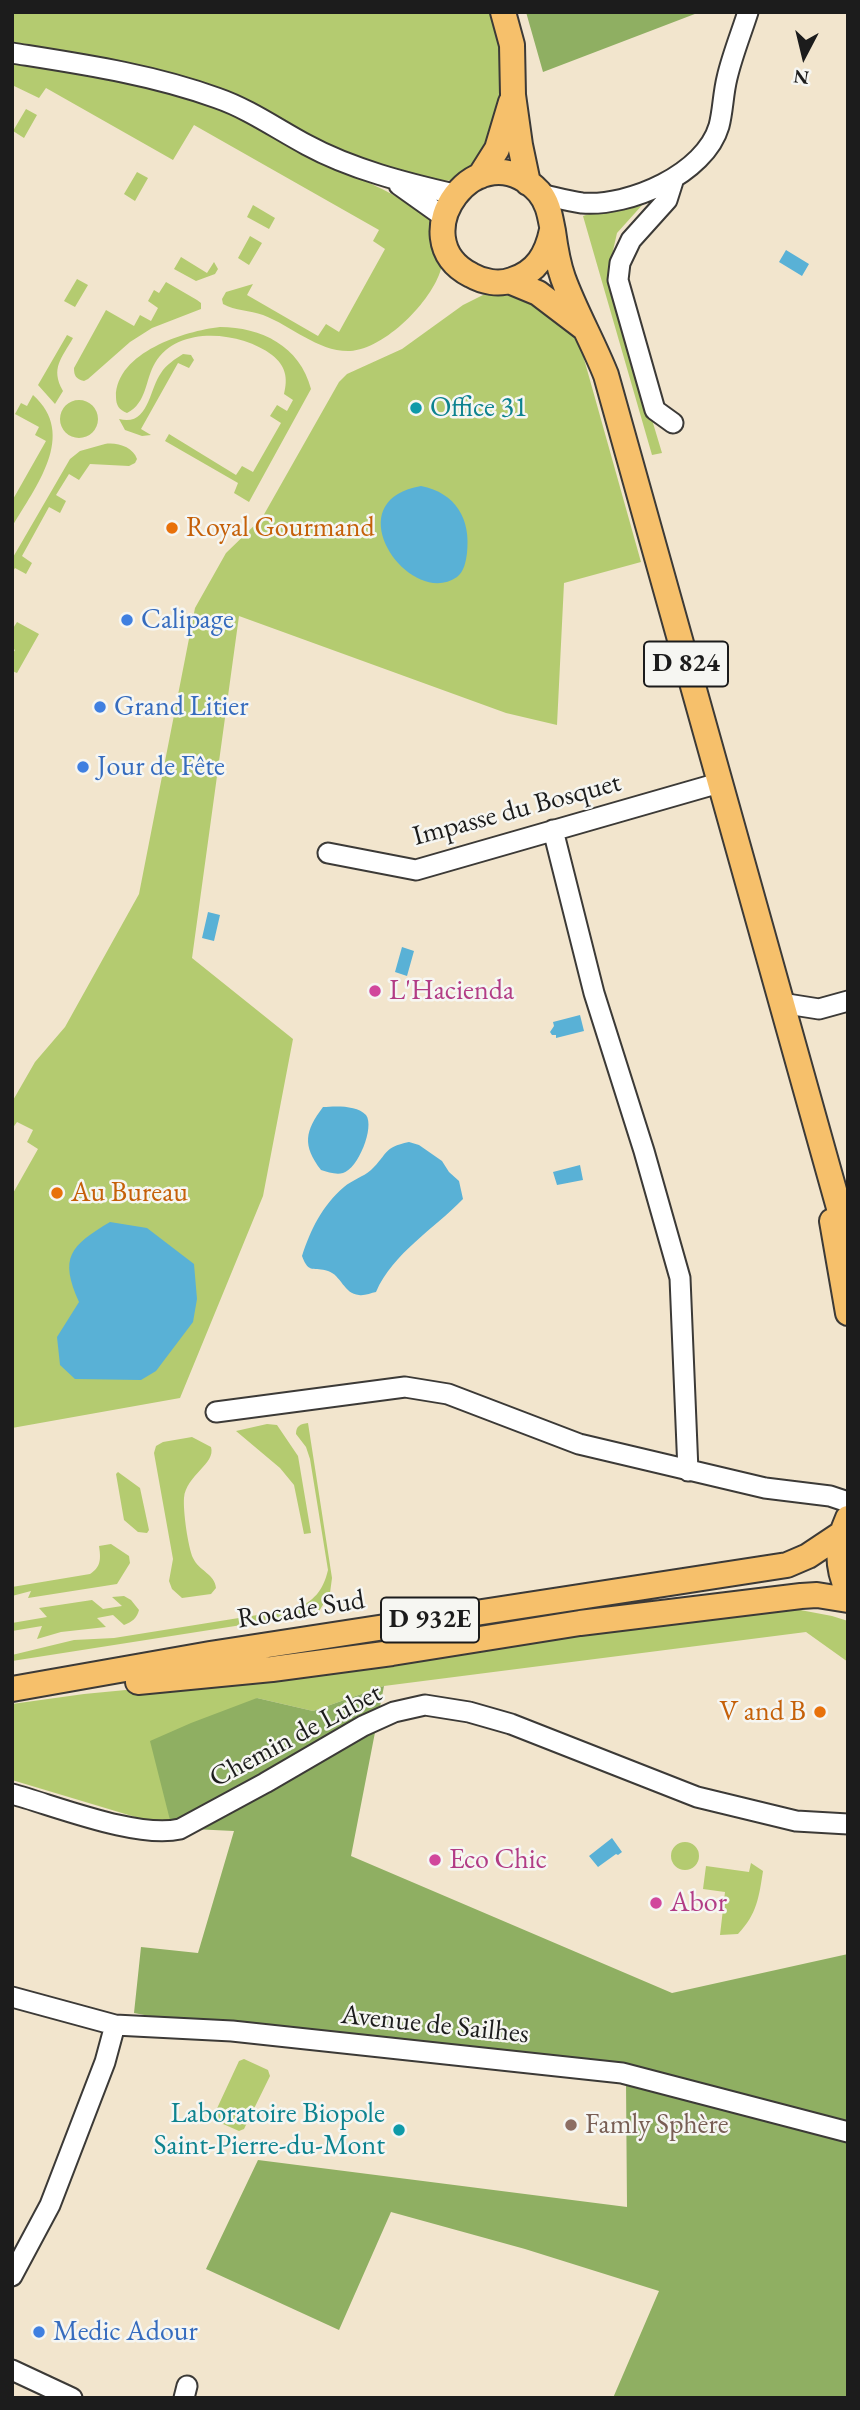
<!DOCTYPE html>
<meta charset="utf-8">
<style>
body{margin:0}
#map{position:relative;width:860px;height:2410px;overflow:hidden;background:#f2e5cd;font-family:"EB Garamond",serif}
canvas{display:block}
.frame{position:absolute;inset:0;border:14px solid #1c1c1c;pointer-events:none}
.north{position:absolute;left:769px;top:21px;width:70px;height:70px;-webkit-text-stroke:5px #f6f6f2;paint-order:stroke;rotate:187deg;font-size:19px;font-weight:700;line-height:28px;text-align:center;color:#1c1c1c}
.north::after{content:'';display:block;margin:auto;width:24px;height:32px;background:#1c1c1c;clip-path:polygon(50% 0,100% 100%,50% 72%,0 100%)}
</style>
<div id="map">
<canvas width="860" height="2410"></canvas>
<div class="frame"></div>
<div class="north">N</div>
</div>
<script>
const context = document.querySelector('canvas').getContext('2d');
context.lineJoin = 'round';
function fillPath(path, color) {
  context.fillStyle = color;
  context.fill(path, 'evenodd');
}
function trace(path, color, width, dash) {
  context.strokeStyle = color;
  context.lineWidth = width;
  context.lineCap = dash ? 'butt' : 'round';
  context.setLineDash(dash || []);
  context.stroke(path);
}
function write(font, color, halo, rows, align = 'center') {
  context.font = font + ' "EB Garamond",serif';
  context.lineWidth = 5;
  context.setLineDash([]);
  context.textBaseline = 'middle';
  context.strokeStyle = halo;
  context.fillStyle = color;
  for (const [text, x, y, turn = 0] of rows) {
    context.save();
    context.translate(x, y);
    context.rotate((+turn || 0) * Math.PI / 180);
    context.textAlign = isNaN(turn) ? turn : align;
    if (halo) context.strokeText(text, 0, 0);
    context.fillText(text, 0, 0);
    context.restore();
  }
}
fillPath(new Path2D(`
 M12,12h484l8,65 -3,27 -8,42 -33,34 -24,1 -83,-26 -38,-16 -70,-41 -40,-14 -193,-40z
 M12,62c54,8 108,18 161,33 15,4 31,7 46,13 31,13 58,35 88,48 31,13 112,44 129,72 6,9 8,30 5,41 -9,32 -56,80 -91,82 -32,1 -58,-25 -87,-36 -13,-5 -28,-4 -40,-11l-1,-5 4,-7 27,-8 -6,11 71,41 8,-12 13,8 46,-83 -12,-8 6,-11 -185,-105 -21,35 -127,-72 -7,10 -27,-13z
 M26,109l11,6 -13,23 -11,-7z
 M137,172l11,6 -13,23 -11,-7z
 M653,193l-36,40 -9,40 54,180 -10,2 -69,-239z
 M253,205l22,13 -6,11 -22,-12z
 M250,236l12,7 -13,22 -11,-7z
 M181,257l26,16 7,-11 4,7 -3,5 -19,7 -22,-12z
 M77,279l11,6 -13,22 -11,-6z
 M166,282l31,18 4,3v6l-49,19 -22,14 -42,37 -4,2c-8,-2 -10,-5 -10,-13l32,-58 28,16 6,-11 11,6 7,-13 -10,-7 6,-11 5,3z
 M483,295l44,1 33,23 19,22 62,221 -77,21 -7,142 -51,-12 -267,-97 -47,342 101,81 -30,157 -83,202 -168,30v-233l26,-46 -11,-7 6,-12 -16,-8 -5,7v-27l23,-40 30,-35 74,-133 56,-286 31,-55 36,-35 77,-136 8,-8 55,-25 61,-44z
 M220,327c41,0 80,19 91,62l-62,113 -15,-9 4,-10 -73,-42 4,-7 67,41 6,-9 11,6 28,-49 -11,-7 7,-11 10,6 6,-11 -9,-6c4,-16 2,-28 -12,-39 -30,-23 -94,-31 -117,8 -10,17 -8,40 -28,50 -8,-3 -11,-8 -11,-16 0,-45 69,-66 104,-70z
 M67,335l6,3c-11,20 -23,30 -10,53l-8,13 -17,-19z
 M183,354l8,1 3,5 -5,8 -11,-5 -37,66 10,6 -9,1 -17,-6 -6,-11c30,8 30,-30 42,-46 5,-8 14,-14 22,-19z
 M33,395c45,40 2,92 -21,132v-26l34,-60 -11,-6 4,-8 -24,-13 6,-11 6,3z
 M60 419a19 19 0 1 1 38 0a19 19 0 1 1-38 0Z
 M105,444c12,-2 28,3 32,15l-2,4 -6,3 -39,-2 -11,16 -10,-6 -13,21 10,6 -6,12 -11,-6 -27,49 10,7 -6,11 -11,-6 -3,5v-14l58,-100 10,-8z
 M17,622l22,12 -22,39 -5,-2v-16l3,-5 -3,-2v-18z
 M308,1423l24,155 -2,15 -12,20 -306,48v-6l62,-15 40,-2 181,-29c19,-8 28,-18 33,-39l-18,-111 -4,-12 -10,-13c0,-8 4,-10 12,-11z
 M267,1424l10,1 21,31 13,77 -7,1 -10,-49 -14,-17 -44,-37z
 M192,1437l19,10c5,17 -25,28 -27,51 -1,13 4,49 9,60 6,13 22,16 23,30l-5,6 -29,4 -10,-9 -3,-8 4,-22 -19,-106 2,-7 7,-4z
 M118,1472l22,16 9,42 -2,3 -9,-1 -14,-12 -8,-46z
 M111,1544l18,12 1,7 -13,21 -89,14 3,-7 -19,5v-9l78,-13c11,-7 11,-15 9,-28z
 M124,1596l7,4 8,10c-2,8 -7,12 -15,15l-11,-10 -16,3 9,9 -45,5 -24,7 5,-13 -30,5v-8l35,-6 -8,-9 53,-8 11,9 19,-3 -10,-9z
 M795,1609l37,7 16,5v41l-42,-30 -422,54 -71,25 -56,-13 -85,130 -160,-48v-76l72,-10 251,-24 277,-41z
 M671 1856a14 14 0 1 1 28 0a14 14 0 1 1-28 0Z
 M751,1863l12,8c-4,26 -6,43 -25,63l-18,1 5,-43 -22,-3 3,-23 43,6z
 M244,2059l24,11 2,6 -26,53 -5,2 -25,-11 -1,-3 26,-56z`), '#b4cb70');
fillPath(new Path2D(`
 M526,12h174l-157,60z
 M384,1686l-33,170 321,137 176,-39v444h-235l46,-107 -134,-42 -134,-37 -52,118 -133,-61 52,-109 369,47 -1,-124 -318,-37 -174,-33 7,-66 57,6 36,-122 -62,-3 -22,-87 41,-18 66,-25 56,13z`), '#8faf62');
fillPath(new Path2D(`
 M786,250l23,14 -7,12 -23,-14z
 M421,486c35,7 50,33 46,67 -1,8 -3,19 -10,24 -47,33 -124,-76 -36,-91z
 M208,912l12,3 -6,26 -12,-3z
 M402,947l12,4 -7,25 -12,-4z
 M580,1015l4,16 -28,7v-3h-4l-2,-3 4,-6 -1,-4z
 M323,1107c13,-1 34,-2 43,8 9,12 -8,54 -23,58 -7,2 -15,-1 -22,-3 -19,-25 -16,-39 2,-63z
 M409,1142l10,3 23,16 7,11 10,9 4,18c-29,30 -70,54 -87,93 -5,1 -12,4 -17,3 -15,-1 -18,-20 -31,-24 -14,-5 -19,4 -26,-15 9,-27 20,-50 42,-69 8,-7 19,-10 27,-17 18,-17 11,-22 38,-28z
 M580,1165l3,15 -26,5 -4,-13z
 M110,1222l37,6 47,36 3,35 -4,23 -37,49 -15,9 -66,-1 -15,-14 -3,-28 22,-35c-20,-45 -9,-56 31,-80z
 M612,1838l10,14 -4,3 -2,-1 -18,13 -9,-11z`), '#59b1d6');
const minor = new Path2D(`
 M12,53c69,11 139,21 205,45 32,11 60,31 90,47 44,24 99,38 147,49
 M399,185l45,32
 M540,194c14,3 28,7 42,9 47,4 123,-29 137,-77 4,-15 4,-32 8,-48 5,-22 14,-44 21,-66
 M673,423l-18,-13 -37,-130 2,-17 11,-23 36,-40 7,-22
 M553,830l41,163 50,158 36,127 8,193
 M328,853l88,17 303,-87
 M781,1003l38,6 29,-8
 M216,1412l189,-25 43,7 131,50 186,44 65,8 18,6
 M12,1794c44,12 126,45 168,35l85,-46 98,-57 31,-14 31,-7 44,7 42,12 186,73 99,24 52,3
 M12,1997l103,28 117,6 390,42 226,59
 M12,2276l38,-71 55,-143 10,-37
 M12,2370l60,28
 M184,2398l3,-12`);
const major = new Path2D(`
 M503,12l9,33 1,50 7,50 8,38
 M480,176l17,-27 14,-47
 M552,230c-5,24 -15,42 -40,50 -13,5 -29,2 -41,-5 -72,-37 8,-148 68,-83 10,12 11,25 14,39 2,15 5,33 10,47 12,33 30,64 43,97l242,865
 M509,281l29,12 46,35
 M832,1221l16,92
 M848,1518c-11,24 -12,48 0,73
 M138,1682l134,-13 120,-16 188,-30 221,-27 16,-1 31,5
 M12,1689l198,-35 577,-89 21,-9 33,-22`);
trace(minor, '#3c3a37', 23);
trace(major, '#3c3a37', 28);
trace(minor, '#fff', 19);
trace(major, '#f6c06b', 24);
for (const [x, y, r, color] of [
 [416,408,7,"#0f9aa8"],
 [172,528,7,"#e8710a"],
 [127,620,7,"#3f7fe0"],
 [100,707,7,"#3f7fe0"],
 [83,767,7,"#3f7fe0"],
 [375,991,7,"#d1479c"],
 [57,1193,7,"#e8710a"],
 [820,1712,7,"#e8710a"],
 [435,1860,7,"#d1479c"],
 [656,1903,7,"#d1479c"],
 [571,2125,7,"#8d6e63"],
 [399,2130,7,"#0f9aa8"],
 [39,2332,7,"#3f7fe0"]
]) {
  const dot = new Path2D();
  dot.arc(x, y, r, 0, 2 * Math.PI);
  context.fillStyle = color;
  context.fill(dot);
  trace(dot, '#f6f6f2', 2.5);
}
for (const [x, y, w] of [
 [686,664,84],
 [430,1620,98]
]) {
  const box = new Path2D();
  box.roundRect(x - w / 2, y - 22.5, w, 45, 5);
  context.fillStyle = '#f6f6f2';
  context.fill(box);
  trace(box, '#1c1c1c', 2);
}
write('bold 26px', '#1c1c1c', null, [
 ["D 824",686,664],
 ["D 932E",430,1620]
]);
write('28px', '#0d838f', '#f6f6f2', [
 ["Office 31",430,408],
 ["Laboratoire Biopole",385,2114,"right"],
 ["Saint-Pierre-du-Mont",385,2146,"right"]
], 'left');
write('28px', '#c56008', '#f6f6f2', [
 ["Royal Gourmand",186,528],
 ["Au Bureau",71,1193],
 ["V and B",806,1712,"right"]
], 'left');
write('28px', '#366cbe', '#f6f6f2', [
 ["Calipage",141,620],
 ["Grand Litier",114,707],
 ["Jour de Fête",97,767],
 ["Medic Adour",53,2332]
], 'left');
write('28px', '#1c1c1c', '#f6f6f2', [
 ["Impasse du Bosquet",517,810,-15],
 ["Rocade Sud",301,1610,-9],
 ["Chemin de Lubet",296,1736,-28],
 ["Avenue de Sailhes",435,2025,6]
]);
write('28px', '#b23c85', '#f6f6f2', [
 ["L'Hacienda",389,991],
 ["Eco Chic",449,1860],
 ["Abor",670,1903]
], 'left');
write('28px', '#785e54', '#f6f6f2', [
 ["Famly Sphère",585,2125]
], 'left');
</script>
